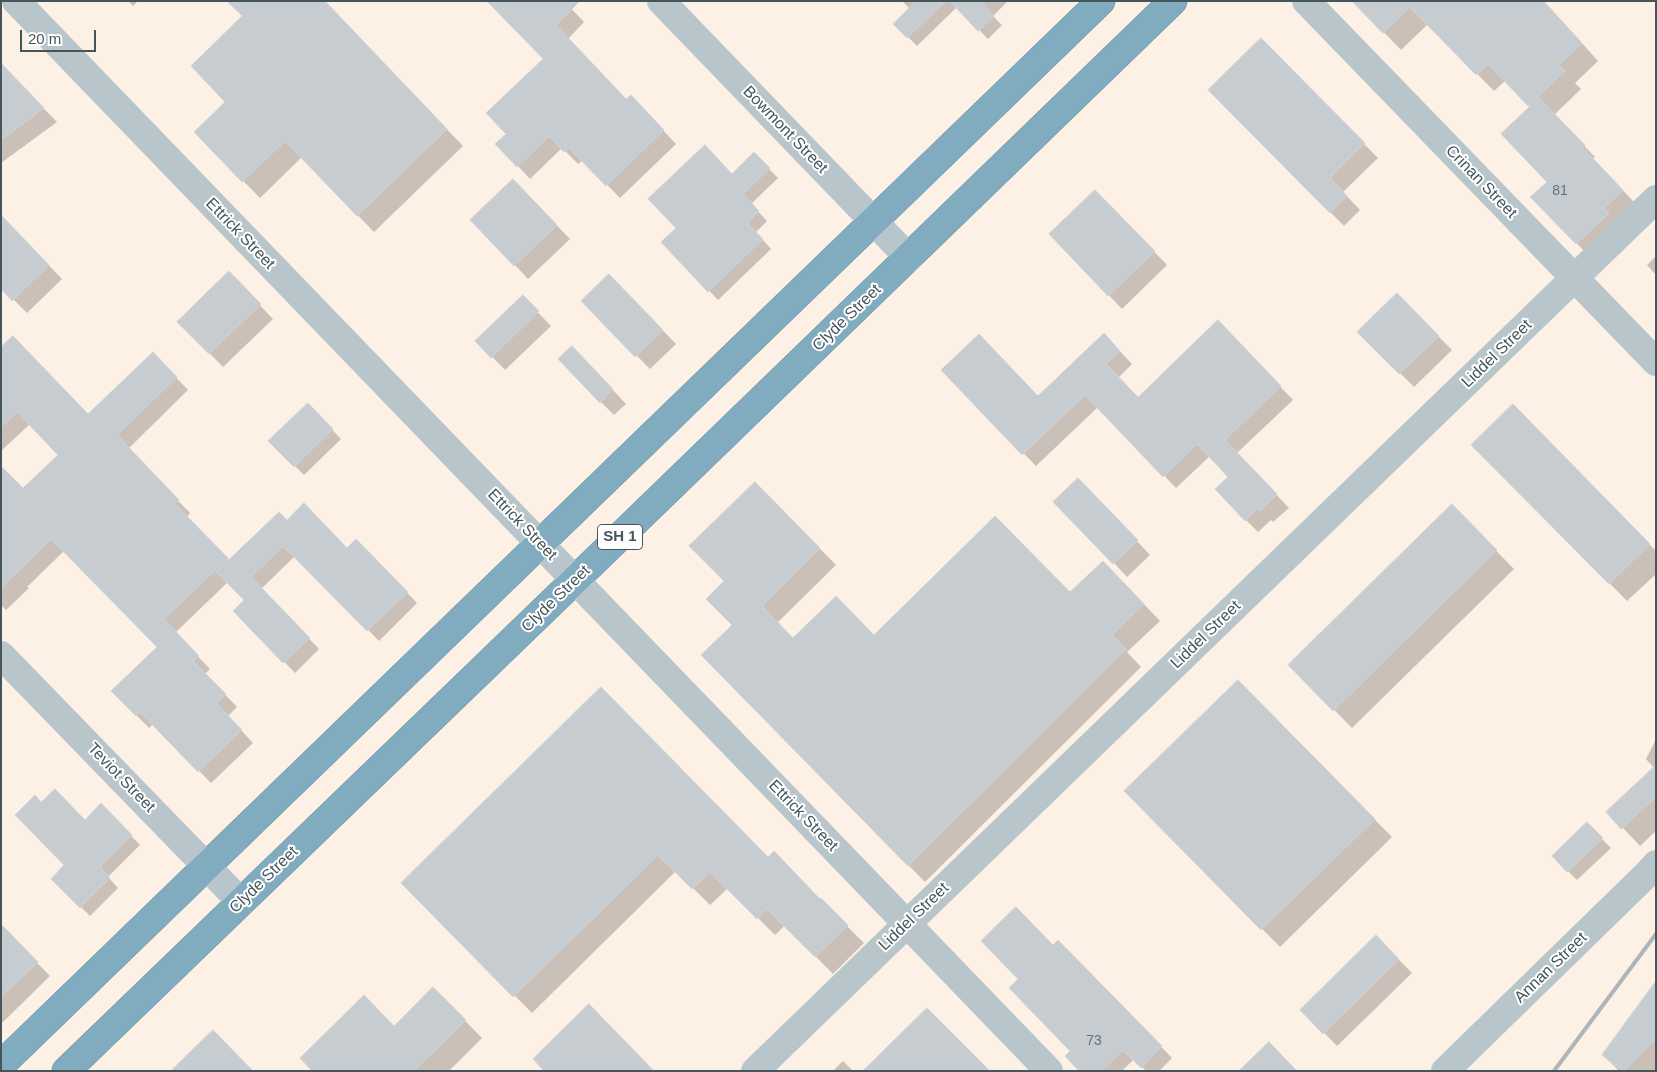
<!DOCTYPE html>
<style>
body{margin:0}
#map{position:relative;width:1657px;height:1072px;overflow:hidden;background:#f0edee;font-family:Helvetica,sans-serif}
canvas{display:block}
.frame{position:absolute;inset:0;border:2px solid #44555c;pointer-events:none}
.scale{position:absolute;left:20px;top:30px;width:76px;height:22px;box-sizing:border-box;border:2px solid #44555c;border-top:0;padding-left:6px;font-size:15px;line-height:18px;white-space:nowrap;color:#44555c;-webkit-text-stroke:4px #fff;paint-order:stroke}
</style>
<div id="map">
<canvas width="1657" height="1072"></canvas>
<div class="frame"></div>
<div class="scale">20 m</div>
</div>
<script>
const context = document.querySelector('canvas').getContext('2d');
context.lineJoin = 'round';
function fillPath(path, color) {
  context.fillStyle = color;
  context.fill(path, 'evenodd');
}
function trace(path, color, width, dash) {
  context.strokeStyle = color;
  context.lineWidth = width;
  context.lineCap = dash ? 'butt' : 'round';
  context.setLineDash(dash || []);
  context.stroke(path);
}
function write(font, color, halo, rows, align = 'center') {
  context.font = font + ' Helvetica,sans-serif';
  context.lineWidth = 4;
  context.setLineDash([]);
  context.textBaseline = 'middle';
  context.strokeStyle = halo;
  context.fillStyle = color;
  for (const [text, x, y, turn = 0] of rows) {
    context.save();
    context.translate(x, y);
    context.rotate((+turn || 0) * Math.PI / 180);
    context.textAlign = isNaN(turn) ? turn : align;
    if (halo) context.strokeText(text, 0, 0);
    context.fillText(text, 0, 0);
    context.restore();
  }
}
fillPath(new Path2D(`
 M1,1h1655v1070h-1655z`), '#fdf1e5');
fillPath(new Path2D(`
 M128,1h10l-5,5z
 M324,1l139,145 -89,86 -72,-75 -42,41 -65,-66 32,-30z
 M489,1h75l20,21 -16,17 59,61 17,10 32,34 -56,54 -37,-38 -5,4 -16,-16 -32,31 -12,-13 -10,-32 37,-75z
 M902,1h106l-15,15 9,9 -14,14 -31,-32 -40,39 -22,-22 15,-15z
 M1354,1h190l54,60 -23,22 6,6 -27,26 41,42 -2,2 41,43 -20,18 5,5 -31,30 -56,-58 16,-15 -17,-75 -26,-26 -11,10 -66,-67 -27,26z
 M1261,40l117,118 -35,34 17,18 -16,16 -134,-136z
 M1,70l17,12 39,40 -56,41z
 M754,154l24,24 -27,26 16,17 -11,11 15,17 -53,51 -55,-58z
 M527,195l43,44 -42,40 -13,-14z
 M1109,205l58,60 -45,44 -71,-75z
 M1,216l61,63 -35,34 -26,-26z
 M1656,256v19l-9,-10z
 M229,273l44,46 -50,48 -44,-45z
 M623,289l53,55 -26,25 -67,-68z
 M1397,295l55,55 -38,37 -55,-55z
 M523,297l28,29 -46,44 -28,-29z
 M1231,335l62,65 -56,53 52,55 -16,14 -2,-2 -13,12 -12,-12 -16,-43 -20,-21 -34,32 -78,-81 -62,59 -93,-96 95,27 78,-50 16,17 -14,14 20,21z
 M1,349l87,66 77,-49 23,24 -60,59 62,64 -3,4 43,44 57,-40 60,28 9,-9 61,63 -38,38 -84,-85 -34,33 58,60 -24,24 -60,-62 10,-11 -17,-18 -53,51 35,36 -5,5 32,33 -9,9 25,27 -42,40 -58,-59 -4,4 -36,-37 46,-44 -95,-96 -37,36 2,1 -23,22 -5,-5v-138l22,23 37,-35 -30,-31 -29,27z
 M586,361l40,43 -12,11 -13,-13z
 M308,404l33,35 -37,36 -34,-34z
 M1513,406l143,145v23l-29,27 -154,-156z
 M755,483l81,82 -59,58 16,16 81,-2 196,-43 50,-15 40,42 -33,31 14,15 -216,215 -223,-227 31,-30 -8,-44z
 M1092,493l58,62 -23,22 -13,-14z
 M1452,506l62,63 -162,159 -62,-63z
 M1238,682l154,155 -112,110 -154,-156z
 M601,688l167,171 52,42 1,-1 43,43 -31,31 -48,-49 -10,10 -47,-47 -18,17 -34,-34 -144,142 -130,-130z
 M1656,739v92l-16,15 -32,-34 46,-44 -8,-9z
 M101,805l39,40 -32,32 10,11 -28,28 -37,-37 13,-14 19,-44z
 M1587,824l24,24 -34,32 -24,-24z
 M1,926l49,50 -49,48z
 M1376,937l36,36 -75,73 -35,-36z
 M1058,941l114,117 -13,13h-13l-12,-12 -12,12h-41l-9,-20z
 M1656,983v88h-37l-16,-16z
 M433,988l49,50 -33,33h-135l80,-44z
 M843,1061l10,10h-20z`), '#0003');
const building = new Path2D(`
 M227,1h98l122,128 -90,87 -72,-75 -43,41 -48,-50 31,-30 -34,-36 51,-50z
 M487,1h93l-24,24 70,74 5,-4 33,35 -58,56 -37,-38 -5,4 -15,-16 -32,31 -22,-23 11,-10 -20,-21 57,-54z
 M917,1h29l-39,37 -14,-14z
 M950,1h30l14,15 -16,15z
 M1352,1h191l39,42 -23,22 6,6 -37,35 -40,-42 -12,11 -66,-68 -27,26z
 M1261,38l104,105 -35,35 17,18 -17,17 -122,-123z
 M1,63l43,45 -43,32z
 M1539,98l46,47 -3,2 41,43 -19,18 5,5 -33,31 -46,-47 17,-15 -46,-48z
 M705,145l27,29 22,-22 16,16 -27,26 16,17 -12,12 16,16 -55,53 -47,-50 15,-14 -28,-29z
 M513,179l44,46 -43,41 -44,-46z
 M1095,190l60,61 -47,45 -59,-62z
 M1,215l48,50 -37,36 -11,-12z
 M229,271l32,33 -52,50 -32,-32z
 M609,274l54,56 -28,27 -54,-56z
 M1397,293l42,43 -40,38 -42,-42z
 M523,295l16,16 -48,47 -16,-17z
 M1218,320l63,66 -56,54 52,54 -17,17 -2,-3 -13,13 -30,-32 13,-12 -31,-33 -34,33 -78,-82 -63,60 -81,-85 38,-36 59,62 66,-63 16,18 -14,13 32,33z
 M13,336l75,78 65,-62 24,25 -60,58 62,65 -4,4 53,54 -64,61 35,37 -6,5 33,33 -10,9 26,27 -44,42 -58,-60 -4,4 -25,-25 46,-44 -106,-108 -50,49v-122l22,22 35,-33 -41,-43 -16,15v-80z
 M572,346l41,43 -13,14 -42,-44z
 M308,403l25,26 -39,38 -26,-26z
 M1513,404l137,140 -41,40 -138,-139z
 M1078,478l60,62 -25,24 -60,-62z
 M755,482l65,66 -58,58 31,32 43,-42 38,39 121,-119 75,76 33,-31 41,43 -32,31 14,14 -218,217 -207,-211 31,-30 -26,-26 18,-18 -35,-35z
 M304,503l43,45 9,-9 52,53 -41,39 -84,-85 -32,31 59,61 -27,25 -50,-52 11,-11 -28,-28 63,-60 8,8z
 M1452,504l45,46 -164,161 -45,-46z
 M1238,680l137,139 -114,111 -137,-139z
 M601,687l167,170 6,-6 46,48 1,-1 27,27 -33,32 -48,-48 -10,10 -47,-47 -18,17 -34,-34 -145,142 -112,-114z
 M1656,765v32l-35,32 -15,-17z
 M55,789l30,31 16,-17 31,32 -32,32 10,11 -30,30 -29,-29 13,-14 -49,-50 20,-20 6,7z
 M1587,822l16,16 -36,34 -15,-16z
 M1016,907l37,38 5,-5 104,106 -21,22 -18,-18 -22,21h-22l-14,-15 5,-5 -61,-63 9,-9 -37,-38z
 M1,924l37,38 -37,35z
 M1376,935l23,24 -76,75 -23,-24z
 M1656,981v58l-32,32h-1l-21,-16z
 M433,987l33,33 -52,51h-102l-12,-13 64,-63 30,31z
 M589,1004l65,67h-110l-11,-12z
 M927,1008l63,63h-127z
 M213,1030l40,41h-82z
 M1269,1042l28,29h-58z`);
fillPath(building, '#c7ccd1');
trace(building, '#d1d5da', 1);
const highway = new Path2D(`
 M1,1065l1100,-1064
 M66,1071l509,-491 598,-579`);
trace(highway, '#6c97ac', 29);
trace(new Path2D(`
 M16,1l1033,1070
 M661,1l248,257
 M1306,1l350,361
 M1,655l240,247
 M755,1071l901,-872
 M1445,1071l202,-197 9,-10`), '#b8c6cc', 28);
trace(highway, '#81acc0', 28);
trace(new Path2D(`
 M1554,1071l102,-137`), '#afb4b9', 4);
write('14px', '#657379', null, [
 ["81",1560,191],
 ["73",1094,1041]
]);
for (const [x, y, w] of [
 [620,537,45]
]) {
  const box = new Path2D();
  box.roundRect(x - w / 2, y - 12.5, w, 25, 4);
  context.fillStyle = '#fff';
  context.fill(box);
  trace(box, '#44555c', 1);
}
write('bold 15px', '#44555c', null, [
 ["SH 1",620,537]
]);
write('16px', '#44555c', '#fff', [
 ["Bowmont Street",785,130,46],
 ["Crinan Street",1481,182,46],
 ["Ettrick Street",240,234,46],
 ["Clyde Street",847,318,-44],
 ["Liddel Street",1497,354,-44],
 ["Ettrick Street",522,525,46],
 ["Clyde Street",556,599,-44],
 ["Liddel Street",1206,635,-44],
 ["Teviot Street",121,778,46],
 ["Ettrick Street",803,816,46],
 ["Clyde Street",264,880,-44],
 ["Liddel Street",914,917,-44],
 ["Annan Street",1551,968,-44]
]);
</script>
